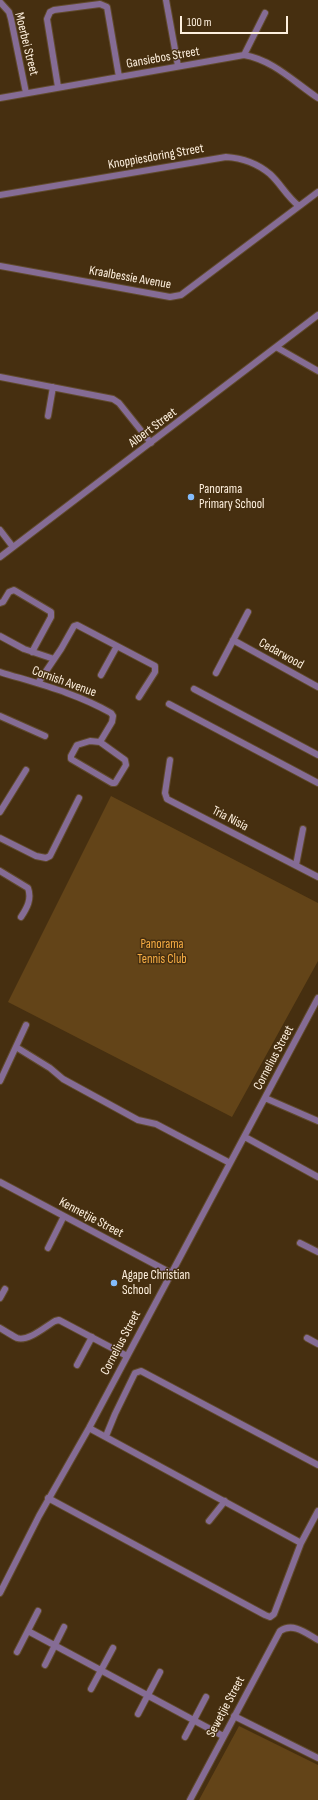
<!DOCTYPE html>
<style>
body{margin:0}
#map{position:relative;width:318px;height:1800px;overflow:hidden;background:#462f10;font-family:"Sofia Sans Condensed",sans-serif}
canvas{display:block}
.scale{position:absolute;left:180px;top:16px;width:108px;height:18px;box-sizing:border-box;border:2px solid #fef0de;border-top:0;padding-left:5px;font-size:12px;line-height:14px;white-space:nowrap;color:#fef0de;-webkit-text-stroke:3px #462f10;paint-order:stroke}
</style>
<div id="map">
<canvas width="318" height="1800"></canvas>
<div class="scale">100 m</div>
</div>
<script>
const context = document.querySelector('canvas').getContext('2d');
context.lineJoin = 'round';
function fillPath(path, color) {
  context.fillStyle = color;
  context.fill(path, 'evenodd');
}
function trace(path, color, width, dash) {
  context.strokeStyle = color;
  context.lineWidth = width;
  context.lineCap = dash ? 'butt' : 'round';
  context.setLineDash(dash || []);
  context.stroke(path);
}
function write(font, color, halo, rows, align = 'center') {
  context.font = font + ' "Sofia Sans Condensed",sans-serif';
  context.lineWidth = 3;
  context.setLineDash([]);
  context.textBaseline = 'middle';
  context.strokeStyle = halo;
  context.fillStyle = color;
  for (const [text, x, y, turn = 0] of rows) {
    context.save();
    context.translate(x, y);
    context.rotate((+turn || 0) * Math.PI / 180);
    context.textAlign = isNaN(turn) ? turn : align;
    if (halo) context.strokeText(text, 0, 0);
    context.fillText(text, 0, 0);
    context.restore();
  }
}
fillPath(new Path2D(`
 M111,796l207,107v58l-86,156 -224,-115z
 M239,1726l79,39v35h-119z`), '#634418');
const minor = new Path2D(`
 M166,0l12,66
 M0,2l9,10 2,7 15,74
 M244,55l21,-42
 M58,87l-11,-68 3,-7 4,-2 46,-6 7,3 12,70
 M0,98l244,-43c29,5 50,27 74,43
 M0,195l226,-38c16,1 32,7 44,17 11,10 17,23 29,32
 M0,266l170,31 11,-2 137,-103
 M276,347l42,24
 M0,377l113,22 6,4 32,40
 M48,416l5,-29
 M0,530l13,17
 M0,557l318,-242
 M0,603l3,-1 6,-10 5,-2 37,22v5l-19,35
 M0,636l24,13 30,10
 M233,640l85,47
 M0,672c39,12 76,21 111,41l2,3 -1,6 -12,20
 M216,673l32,-61
 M101,675l16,-29
 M38,683l23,-34 13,-23 3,-1 78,41v6l-16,25
 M194,689l124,66
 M169,704l149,79
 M0,716l45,20
 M90,741l10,1 25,18 1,5 -11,18h-3l-41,-24v-3l6,-11z
 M170,760l-5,33 2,6 151,78
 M0,812l26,-42
 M0,838l36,18 10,2 4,-2 29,-58
 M296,865l7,-36
 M0,871l28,17c4,11 -1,20 -7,29
 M16,1047l34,21 13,11 75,41 18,4 74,39
 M0,1081l26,-56
 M265,1098l53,23
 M245,1137l73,40
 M0,1182l171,91
 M300,1243l18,9
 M48,1248l16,-32
 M0,1298l5,-9
 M0,1328c5,3 11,7 17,10 11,4 29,-12 38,-17l4,-1 68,36
 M307,1338l11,6
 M77,1365l15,-28
 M106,1436l9,-22 20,-41 6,-2 177,94
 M48,1498l217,117 5,2 4,-3 27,-71 -212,-115
 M209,1521l16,-20
 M301,1543l17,-32
 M0,1593l39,-77 50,-88 229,-430
 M28,1631l195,105
 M17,1652l21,-41
 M45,1665l19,-38
 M91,1689l22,-41
 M138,1714l22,-42
 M234,1716l84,42
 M185,1737l21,-40
 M190,1800l90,-169c13,-9 26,2 38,9`);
trace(minor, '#604a2d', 8);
trace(minor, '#856c95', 6);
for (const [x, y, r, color] of [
 [191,497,4,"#84bcfb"],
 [114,1283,4,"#84bcfb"]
]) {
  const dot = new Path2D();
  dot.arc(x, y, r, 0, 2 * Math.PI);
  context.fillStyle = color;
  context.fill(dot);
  trace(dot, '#462f10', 1.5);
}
write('13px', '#fef0de', '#462f10', [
 ["Moerbei Street",26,44,76],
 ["Gansiebos Street",163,58,-10],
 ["Knoppiesdoring Street",156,157,-10],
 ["Kraalbessie Avenue",130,278,10],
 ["Albert Street",153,428,-37],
 ["Cedarwood",281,654,29],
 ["Cornish Avenue",64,682,20],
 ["Tria Nisia",230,819,27],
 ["Cornelius Street",274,1058,-62],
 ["Kennetjie Street",91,1218,28],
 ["Cornelius Street",121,1343,-62],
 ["Sewetjie Street",226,1707,-62]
]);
write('13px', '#fef0de', '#462f10', [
 ["Panorama",199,490],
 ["Primary School",199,505],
 ["Agape Christian",122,1276],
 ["School",122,1291]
], 'left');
write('13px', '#f7ad44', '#462f10', [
 ["Panorama",162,945],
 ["Tennis Club",162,960]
]);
</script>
